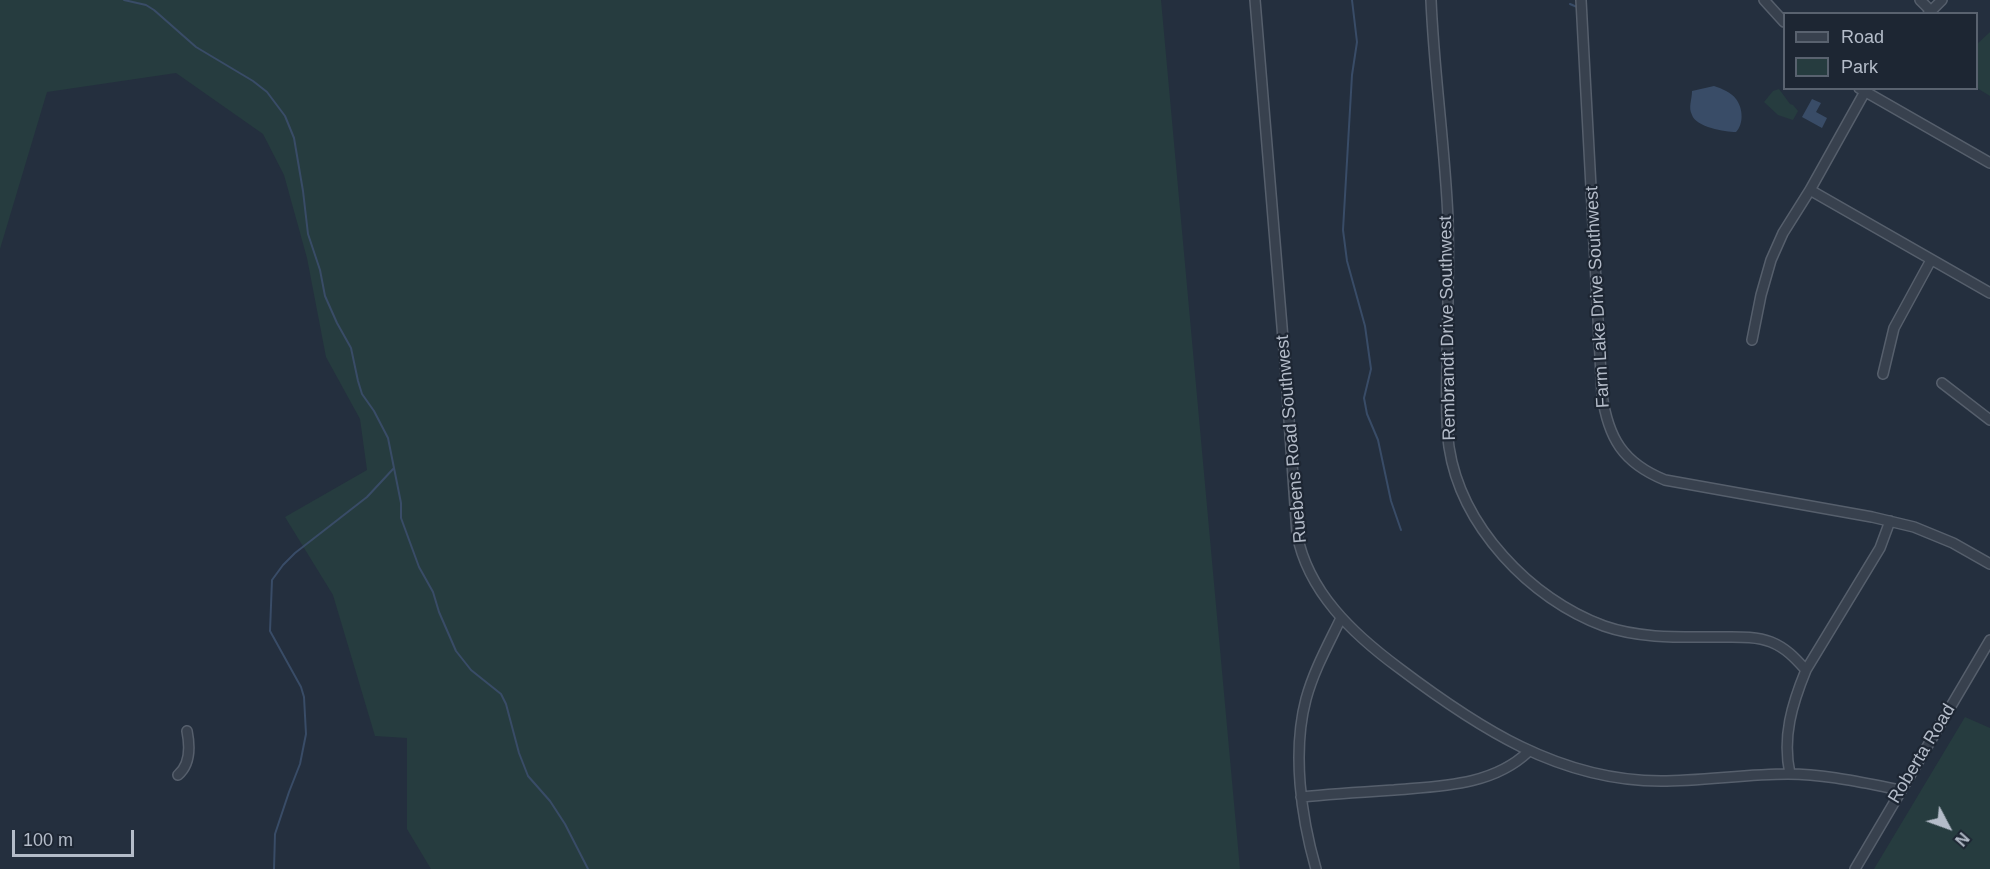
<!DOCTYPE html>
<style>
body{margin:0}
#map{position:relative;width:1990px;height:869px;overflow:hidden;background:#242f3e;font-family:Helvetica,sans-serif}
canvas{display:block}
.legend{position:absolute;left:1783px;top:12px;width:195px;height:78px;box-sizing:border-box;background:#1d2633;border:2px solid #59626f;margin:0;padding:8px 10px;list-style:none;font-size:18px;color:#b4bcc9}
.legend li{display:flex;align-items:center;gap:12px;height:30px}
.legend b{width:30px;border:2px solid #59626f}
.north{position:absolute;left:1918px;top:797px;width:60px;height:60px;-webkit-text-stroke:4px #1d2633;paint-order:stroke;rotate:131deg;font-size:16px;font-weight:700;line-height:24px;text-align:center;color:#b4bcc9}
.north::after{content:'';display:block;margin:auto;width:21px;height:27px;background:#b4bcc9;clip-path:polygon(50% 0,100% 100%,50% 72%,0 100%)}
.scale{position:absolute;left:12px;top:830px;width:122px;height:27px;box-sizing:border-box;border:3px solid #b4bcc9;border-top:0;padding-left:8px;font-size:18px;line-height:21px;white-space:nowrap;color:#b4bcc9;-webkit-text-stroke:4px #1d2633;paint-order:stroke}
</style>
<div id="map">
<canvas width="1990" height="869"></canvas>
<ul class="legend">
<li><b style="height:8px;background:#38414e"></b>Road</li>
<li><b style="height:16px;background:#263c3f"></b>Park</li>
</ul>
<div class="north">N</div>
<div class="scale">100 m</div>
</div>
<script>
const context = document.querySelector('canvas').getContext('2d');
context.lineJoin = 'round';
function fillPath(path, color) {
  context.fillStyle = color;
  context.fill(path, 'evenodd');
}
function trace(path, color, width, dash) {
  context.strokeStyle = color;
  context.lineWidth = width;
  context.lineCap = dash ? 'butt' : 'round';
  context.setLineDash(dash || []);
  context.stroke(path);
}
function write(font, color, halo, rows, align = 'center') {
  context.font = font + ' Helvetica,sans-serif';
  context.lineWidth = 4.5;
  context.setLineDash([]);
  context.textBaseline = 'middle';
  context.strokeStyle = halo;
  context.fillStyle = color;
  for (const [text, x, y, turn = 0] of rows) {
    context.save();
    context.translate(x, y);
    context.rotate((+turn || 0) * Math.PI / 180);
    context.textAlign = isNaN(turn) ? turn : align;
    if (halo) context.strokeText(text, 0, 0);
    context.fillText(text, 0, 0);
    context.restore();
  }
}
fillPath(new Path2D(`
 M0,0h1161l79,869h-809l-24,-40v-91l-32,-2 -42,-141 -48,-78 82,-47 -7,-51 -34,-62 -19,-99 -23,-83 -21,-41 -87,-61 -129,19 -47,157z
 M1990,32v64l-13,-8 -1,-43z
 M1779,89l11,15 3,1 5,6 -5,9 -15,-5 -14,-13 9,-11z
 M1965,717l25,11v141h-116z`), '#263c3f');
fillPath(new Path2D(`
 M1714,86c7,2 18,7 22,13 7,9 8,25 0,33 -11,0 -40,-5 -44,-17 -4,-8 0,-15 0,-24z
 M1812,99l9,4 -5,9 11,6 -5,10 -20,-11z`), '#394c67');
trace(new Path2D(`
 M124,0l22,5 8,5 42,37 57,34 14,11 18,24 9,22 9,53 5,43 12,36 5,26 12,27 14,25 7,33 4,13 12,17 14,27 13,65v15l18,49 14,25 6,20 17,39 15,19 30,24 5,10 13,49 9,23 22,25 15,23 23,45
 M1352,0l5,42 -5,33 -9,155 4,31 18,65 6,43 -7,29 3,16 11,26 13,61 10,29
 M1570,4l7,3
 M274,869l1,-35 14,-42 11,-28 6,-30 -2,-37 -3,-10 -31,-56 2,-51 11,-15 12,-12 72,-56 27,-29`), '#394c67', 2);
const minor = new Path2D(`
 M1255,0l30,363 12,171c11,58 56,100 102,134 78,59 160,113 262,113 42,0 85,-7 127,-7 38,0 76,9 113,16
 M1431,0c3,73 14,146 17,219 1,45 0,91 -1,137 0,30 -2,61 2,91 12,79 81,152 155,179 37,13 78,11 117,11 16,0 35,-1 50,5 15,6 24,16 35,28
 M1581,0l21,394c6,44 21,69 63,86l207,37 42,10 39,16 37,21
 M1764,0l20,22
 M1920,0l11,11
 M1928,14l14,-14
 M1859,88l131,75
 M1810,190l180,103
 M1752,340l9,-45 10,-35 12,-27 27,-43 57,-102
 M1883,374l11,-46 37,-68
 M1942,383l48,37
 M1790,774c-8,-37 2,-70 16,-104l74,-122 10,-27
 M178,775c13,-11 12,-29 9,-44
 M1301,797c31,-3 62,-5 93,-7 46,-4 98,-4 134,-38
 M1316,869c-15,-52 -24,-117 -10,-170 8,-29 22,-54 35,-81
 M1855,869l135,-229`);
trace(minor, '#565f6c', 12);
trace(minor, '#38414e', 9);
write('18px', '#b4bcc9', '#1d2633', [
 ["Farm Lake Drive Southwest",1598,297,-93],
 ["Rembrandt Drive Southwest",1448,328,-91],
 ["Ruebens Road Southwest",1292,439,-95],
 ["Roberta Road",1922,754,-59]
]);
</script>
